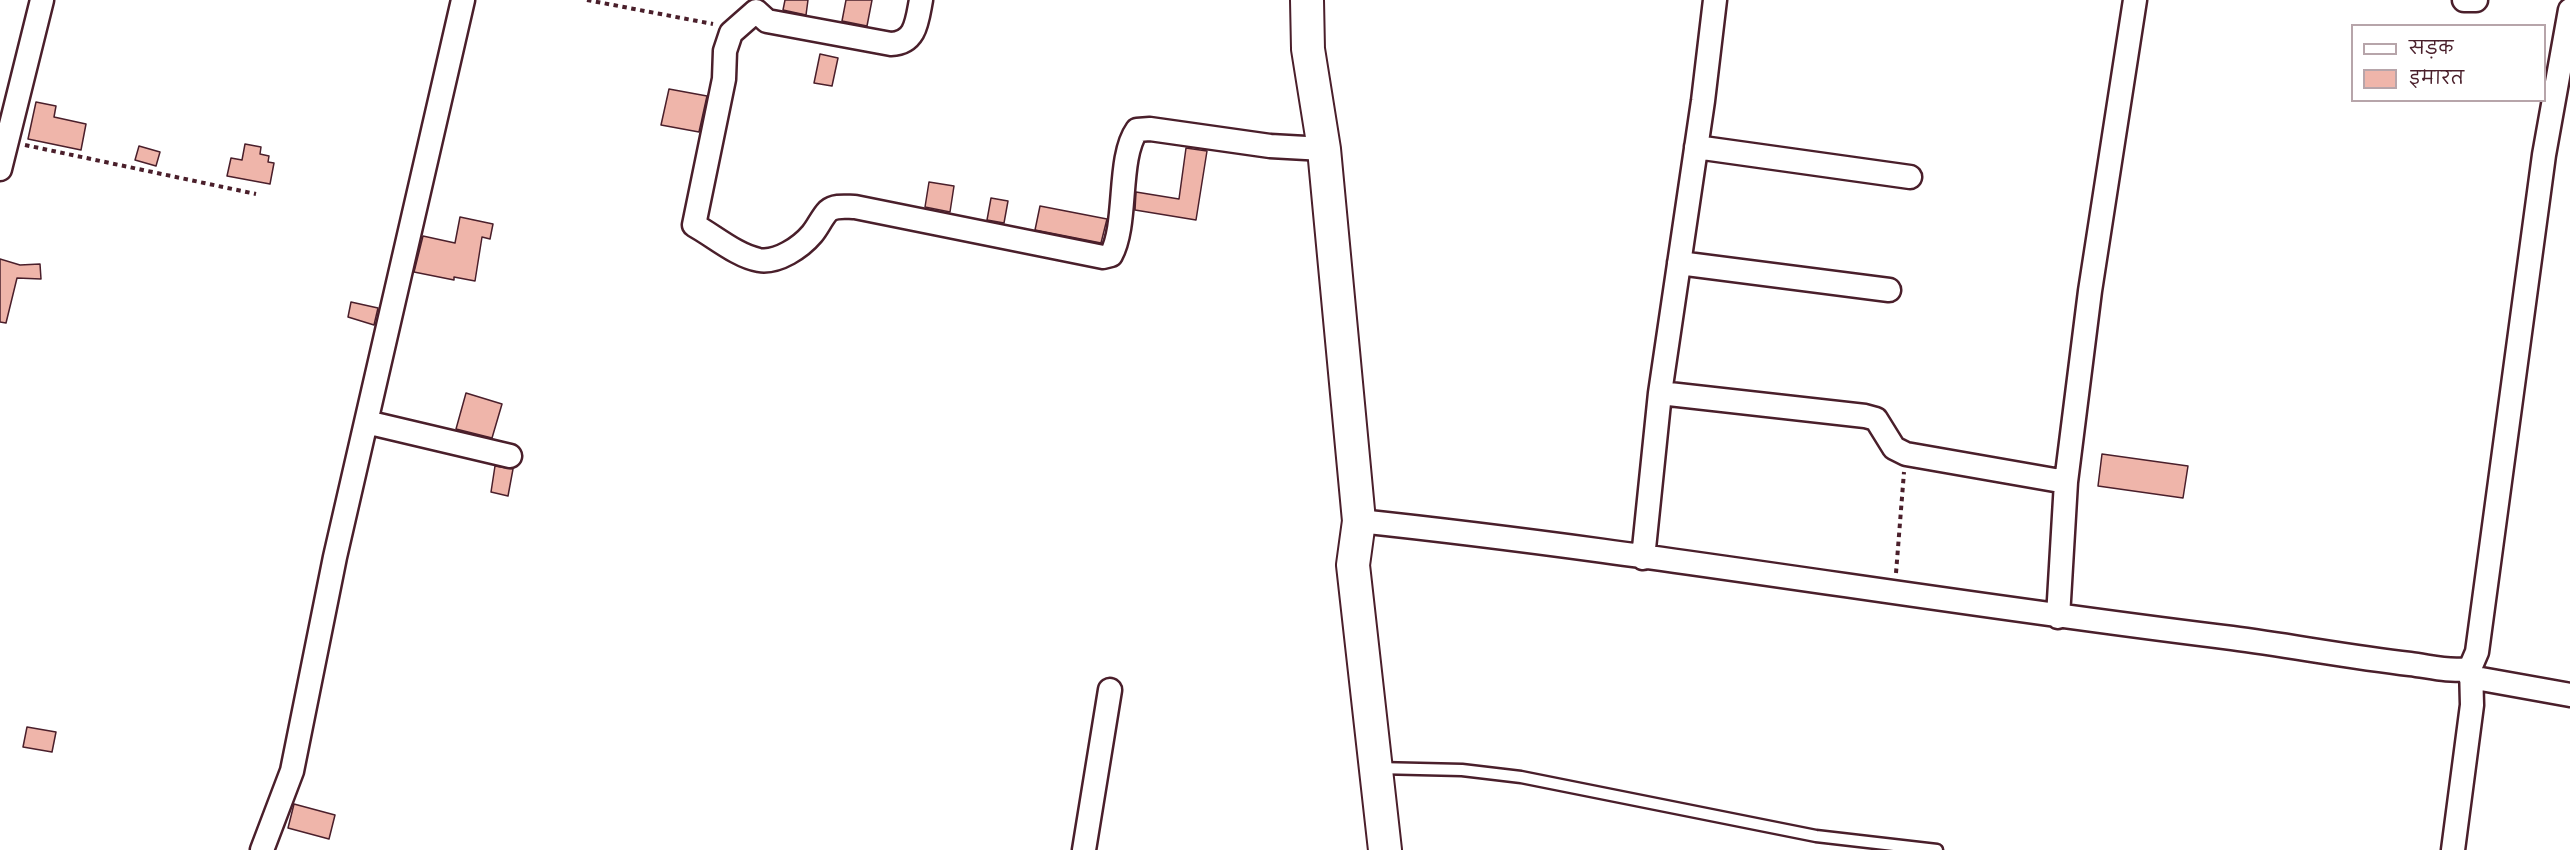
<!DOCTYPE html>
<meta charset="utf-8">
<style>
body{margin:0}
#map{position:relative;width:2570px;height:850px;overflow:hidden;background:#fff;font-family:"Indie Flower","Playpen Sans Deva",sans-serif}
canvas{display:block}
.legend{position:absolute;left:2351px;top:24px;width:195px;height:78px;box-sizing:border-box;background:#fff;border:2px solid #b7a5aa;margin:0;padding:8px 10px;list-style:none;font-size:18px;color:#4a1f2b}
.legend li{display:flex;align-items:center;gap:12px;height:30px}
.legend b{width:30px;border:2px solid #b7a5aa}
</style>
<div id="map">
<canvas width="2570" height="850"></canvas>
<ul class="legend">
<li><b style="height:8px;background:#fff"></b>सड़क</li>
<li><b style="height:16px;background:#efb5aa"></b>इमारत</li>
</ul>
</div>
<script>
const context = document.querySelector('canvas').getContext('2d');
context.lineJoin = 'round';
function fillPath(path, color) {
  context.fillStyle = color;
  context.fill(path, 'evenodd');
}
function trace(path, color, width, dash) {
  context.strokeStyle = color;
  context.lineWidth = width;
  context.lineCap = dash ? 'butt' : 'round';
  context.setLineDash(dash || []);
  context.stroke(path);
}
const building = new Path2D(`
 M785,0h23l-2,15 -23,-5z
 M846,0h26l-5,26 -25,-5z
 M820,54l18,4 -6,28 -18,-3z
 M669,89l38,7 -8,36 -38,-7z
 M36,102l20,4 -2,11 32,7 -5,26 -53,-11z
 M245,144l16,3 -1,7 9,2 -1,6 6,1 -4,21 -43,-8 4,-18 11,2z
 M139,146l21,6 -4,14 -21,-6z
 M1186,148l21,3 -11,69 -61,-10 1,-18 43,7z
 M929,182l25,4 -4,26 -25,-5z
 M991,198l17,3 -4,22 -17,-3z
 M1040,206l67,13 -6,24 -66,-13z
 M460,217l33,7 -3,15 -8,-2 -7,44 -21,-4v3l-40,-8 9,-36 32,7z
 M0,259l20,6 20,-1 1,15 -24,-1 -11,45 -6,-1z
 M351,302l27,6 -4,17 -26,-8z
 M466,393l36,11 -10,34 -36,-9z
 M2102,454l86,12 -5,32 -85,-12z
 M495,466l18,3 -5,27 -17,-4z
 M27,727l29,5 -4,20 -29,-5z
 M294,804l41,11 -6,24 -41,-11z`);
fillPath(building, '#efb5aa');
trace(building, '#4a1f2b', 1.5);
const lane = new Path2D(`
 M1377,768l85,2 59,7 295,59 121,14`);
const street = new Path2D(`
 M921,0c-4,21 -5,43 -30,44l-124,-23 -11,-10 -25,22 -6,18 -1,28 -30,146c20,11 43,31 65,35 19,3 42,-13 53,-26 6,-7 10,-17 16,-23 7,-6 18,-4 27,-4l248,50 8,-2c17,-31 6,-97 26,-125l13,-1 120,17 54,3
 M2464,0h12
 M1696,147l214,30
 M0,169l42,-169
 M1679,263l210,27
 M1660,393l205,23 11,3 18,29 12,6 160,28
 M366,422l144,34
 M1359,521c292,31 582,82 873,117 60,8 118,19 178,26 18,2 38,8 56,5l5,-3 6,-14 67,-497 26,-145
 M1643,558l17,-165 43,-292 12,-101
 M2058,617l8,-135 24,-191 45,-291
 M2470,677l100,18
 M262,850l30,-79 43,-214 128,-557
 M1084,850l26,-160
 M2453,850l19,-145 -1,-39`);
const secondary = new Path2D(`
 M1307,0l1,49 16,100 35,372 -6,44 32,285`);
trace(lane, '#4a1f2b', 15);
trace(street, '#4a1f2b', 27);
trace(secondary, '#4a1f2b', 36);
trace(new Path2D(`
 M587,0l126,24
 M25,145l231,49
 M1896,573l8,-101`), '#4a1f2b', 4, [4.5, 4.5]);
trace(lane, '#fff', 10);
trace(street, '#fff', 22);
trace(secondary, '#fff', 32);
</script>
